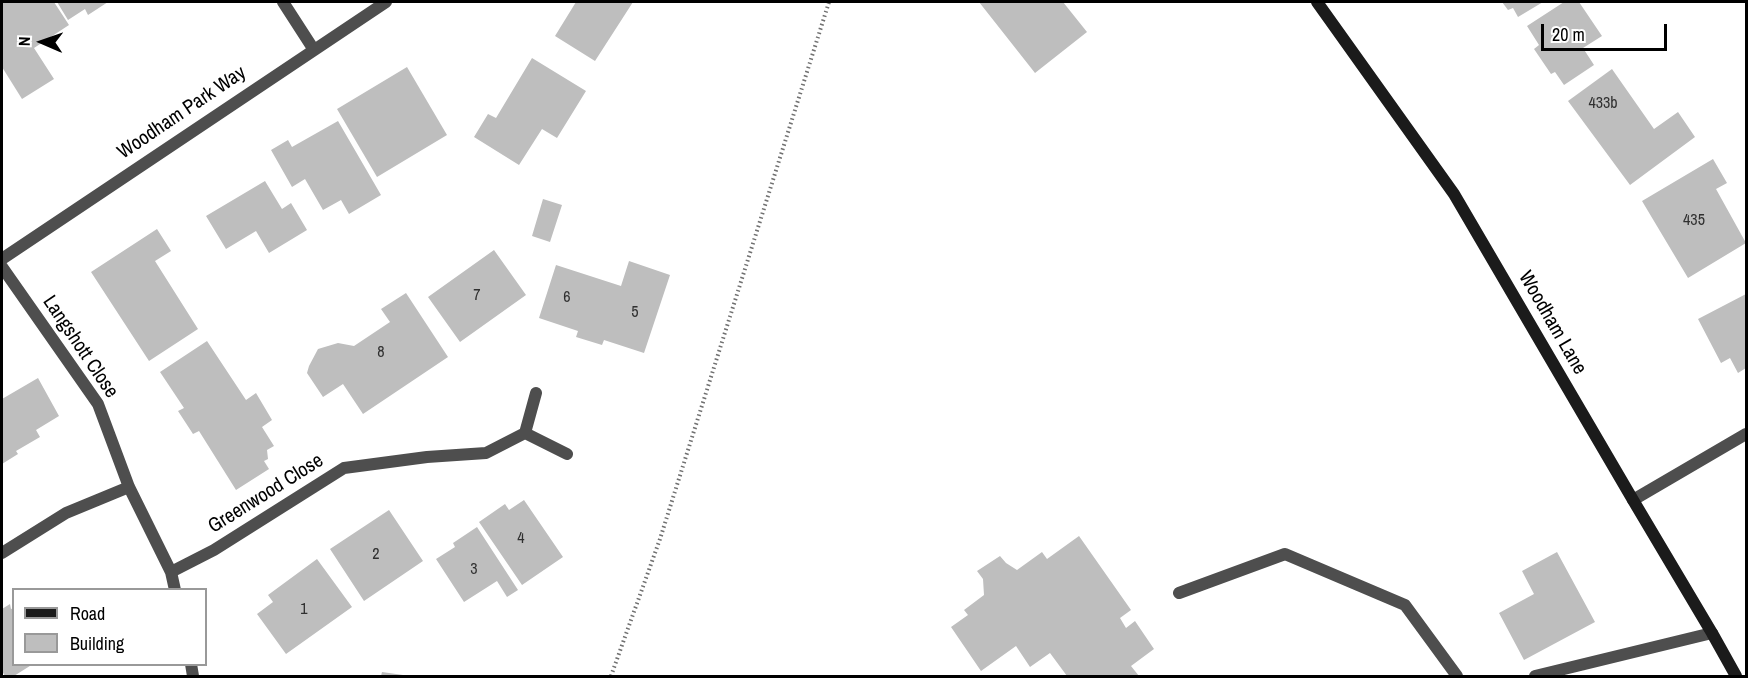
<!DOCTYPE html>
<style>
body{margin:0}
#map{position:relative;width:1748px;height:678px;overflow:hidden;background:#fff;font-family:"Archivo Narrow",sans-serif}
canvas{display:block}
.frame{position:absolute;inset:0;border:3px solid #000;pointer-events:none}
.legend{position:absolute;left:12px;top:588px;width:195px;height:78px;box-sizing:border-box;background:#fff;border:2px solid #999;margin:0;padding:8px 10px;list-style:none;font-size:18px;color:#000}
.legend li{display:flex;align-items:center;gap:12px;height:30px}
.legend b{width:30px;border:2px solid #999}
.north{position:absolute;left:12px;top:12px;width:60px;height:60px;-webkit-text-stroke:4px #fff;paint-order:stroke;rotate:272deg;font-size:16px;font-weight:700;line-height:24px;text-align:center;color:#000}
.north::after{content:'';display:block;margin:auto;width:21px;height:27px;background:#000;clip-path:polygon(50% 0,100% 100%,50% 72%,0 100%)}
.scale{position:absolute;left:1541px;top:24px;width:126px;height:27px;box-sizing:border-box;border:3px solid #000;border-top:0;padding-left:8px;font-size:18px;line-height:21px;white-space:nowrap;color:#000;-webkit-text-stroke:4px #fff;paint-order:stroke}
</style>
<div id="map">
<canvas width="1748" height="678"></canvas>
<div class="frame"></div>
<ul class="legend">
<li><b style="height:8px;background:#1b1b1b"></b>Road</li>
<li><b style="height:16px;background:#bebebe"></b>Building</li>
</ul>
<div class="north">N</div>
<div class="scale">20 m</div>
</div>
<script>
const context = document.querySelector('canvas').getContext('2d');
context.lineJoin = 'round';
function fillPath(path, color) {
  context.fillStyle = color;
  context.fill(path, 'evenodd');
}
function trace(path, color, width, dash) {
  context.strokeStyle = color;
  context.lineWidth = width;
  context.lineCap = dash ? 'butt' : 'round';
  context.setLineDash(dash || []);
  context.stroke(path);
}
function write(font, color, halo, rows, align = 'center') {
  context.font = font + ' "Archivo Narrow",sans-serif';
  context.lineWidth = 6;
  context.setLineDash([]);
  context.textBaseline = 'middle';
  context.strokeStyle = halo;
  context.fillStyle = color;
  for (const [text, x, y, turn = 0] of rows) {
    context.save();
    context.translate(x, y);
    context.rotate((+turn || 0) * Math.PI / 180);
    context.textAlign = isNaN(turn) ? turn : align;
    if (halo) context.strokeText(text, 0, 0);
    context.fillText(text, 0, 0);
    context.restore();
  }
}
fillPath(new Path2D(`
 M2,2h52l15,23 -35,23 20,31 -32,20 -20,-32z
 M57,2h51l-20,13 -3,-6 -17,11z
 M576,2h57l-38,59 -40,-25z
 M979,2h84l24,30 -52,41z
 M1502,2h41l-25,15 -5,-9 -5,2z
 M1564,2h15l23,34 -19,12 11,17 -30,20 -9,-13 -4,2 -17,-25 5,-4 -12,-19z
 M532,58l54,33 -29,47 -15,-9 -23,36 -45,-28 14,-23 8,4z
 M407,67l40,68 -70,42 -40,-68z
 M1612,69l42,60 24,-17 17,25 -65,48 -62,-84z
 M338,121l43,74 -32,19 -8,-14 -18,10 -18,-31 -13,8 -21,-37 17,-10 4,7z
 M1713,159l14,24 -11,6 30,54 -58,35 -46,-77z
 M265,181l17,28 9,-6 16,27 -38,23 -13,-22 -30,18 -20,-33z
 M543,199l19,6 -12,37 -18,-6z
 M157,229l14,22 -16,10 43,68 -49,32 -58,-89z
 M494,250l32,45 -66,47 -32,-45z
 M629,261l41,14 -26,78 -40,-13 -2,5 -26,-8 2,-6 -39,-13 17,-53 65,21z
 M406,293l42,64 -85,57 -20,-30 -20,13 -16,-24 2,-7 9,-17 20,-6 16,3 36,-24 -9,-13z
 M1746,294v74l-8,5 -8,-15 -9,5 -23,-44z
 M207,341l39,59 10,-7 16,27 -10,7 12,19 -7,4 1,9 -4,2 5,8 -33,21 -37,-59 -6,3 -15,-23 6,-3 -24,-36z
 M38,378l21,38 -23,14 4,7 -24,14 2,3 -16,10v-65z
 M524,500l39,57 -41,28 -43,-63 26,-18 4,6z
 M389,510l34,51 -59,40 -34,-52z
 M477,527l41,63 -11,7 -10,-16 -33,21 -28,-43 19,-12 -2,-4z
 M1079,536l52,74 -11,8 6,10 9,-7 19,28 -23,17 8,10h-72l-17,-23 -20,14 -14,-21 -35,25 -30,-44 17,-12 -4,-5 20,-15 -1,-16 -6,-8 23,-15 6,7 11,7 25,-18 5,7z
 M1557,552l38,70 -71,38 -25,-47 35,-19 -12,-23z
 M317,559l35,48 -66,47 -29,-40 16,-12 -5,-7z
 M10,604l1,5 3,-1v56h19l-19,12h-9l-3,-5v-62z
 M382,672l21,3v1h-22z`), '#bebebe');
trace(new Path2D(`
 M611,676l49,-137 169,-537`), '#707070', 4, [1.5, 3]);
trace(new Path2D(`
 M1179,593l106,-39 120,51 52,71
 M1535,676l177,-43`), '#4e4e4e', 12);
trace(new Path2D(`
 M283,2l31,48
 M2,259l384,-257
 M2,267l96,137 31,83 42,85 4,18
 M536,393l-11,40 42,21
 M1633,500l113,-66
 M2,553l64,-40 63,-26
 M171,572l43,-22 130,-82 83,-11 59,-4 39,-20
 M191,664l2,12`), '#4e4e4e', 12);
trace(new Path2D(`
 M1317,2l137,192 179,306 79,133 24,43`), '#1b1b1b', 12);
write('16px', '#303030', null, [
 ["433b",1603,104],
 ["435",1694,221],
 ["7",477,296],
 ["6",567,298],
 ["5",635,313],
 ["8",381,353],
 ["4",521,539],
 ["2",376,555],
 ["3",474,570],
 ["1",304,610]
]);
write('20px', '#000', '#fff', [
 ["Woodham Park Way",182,113,-34],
 ["Woodham Lane",1552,323,60],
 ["Langshott Close",80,347,56],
 ["Greenwood Close",266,494,-32]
]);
</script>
